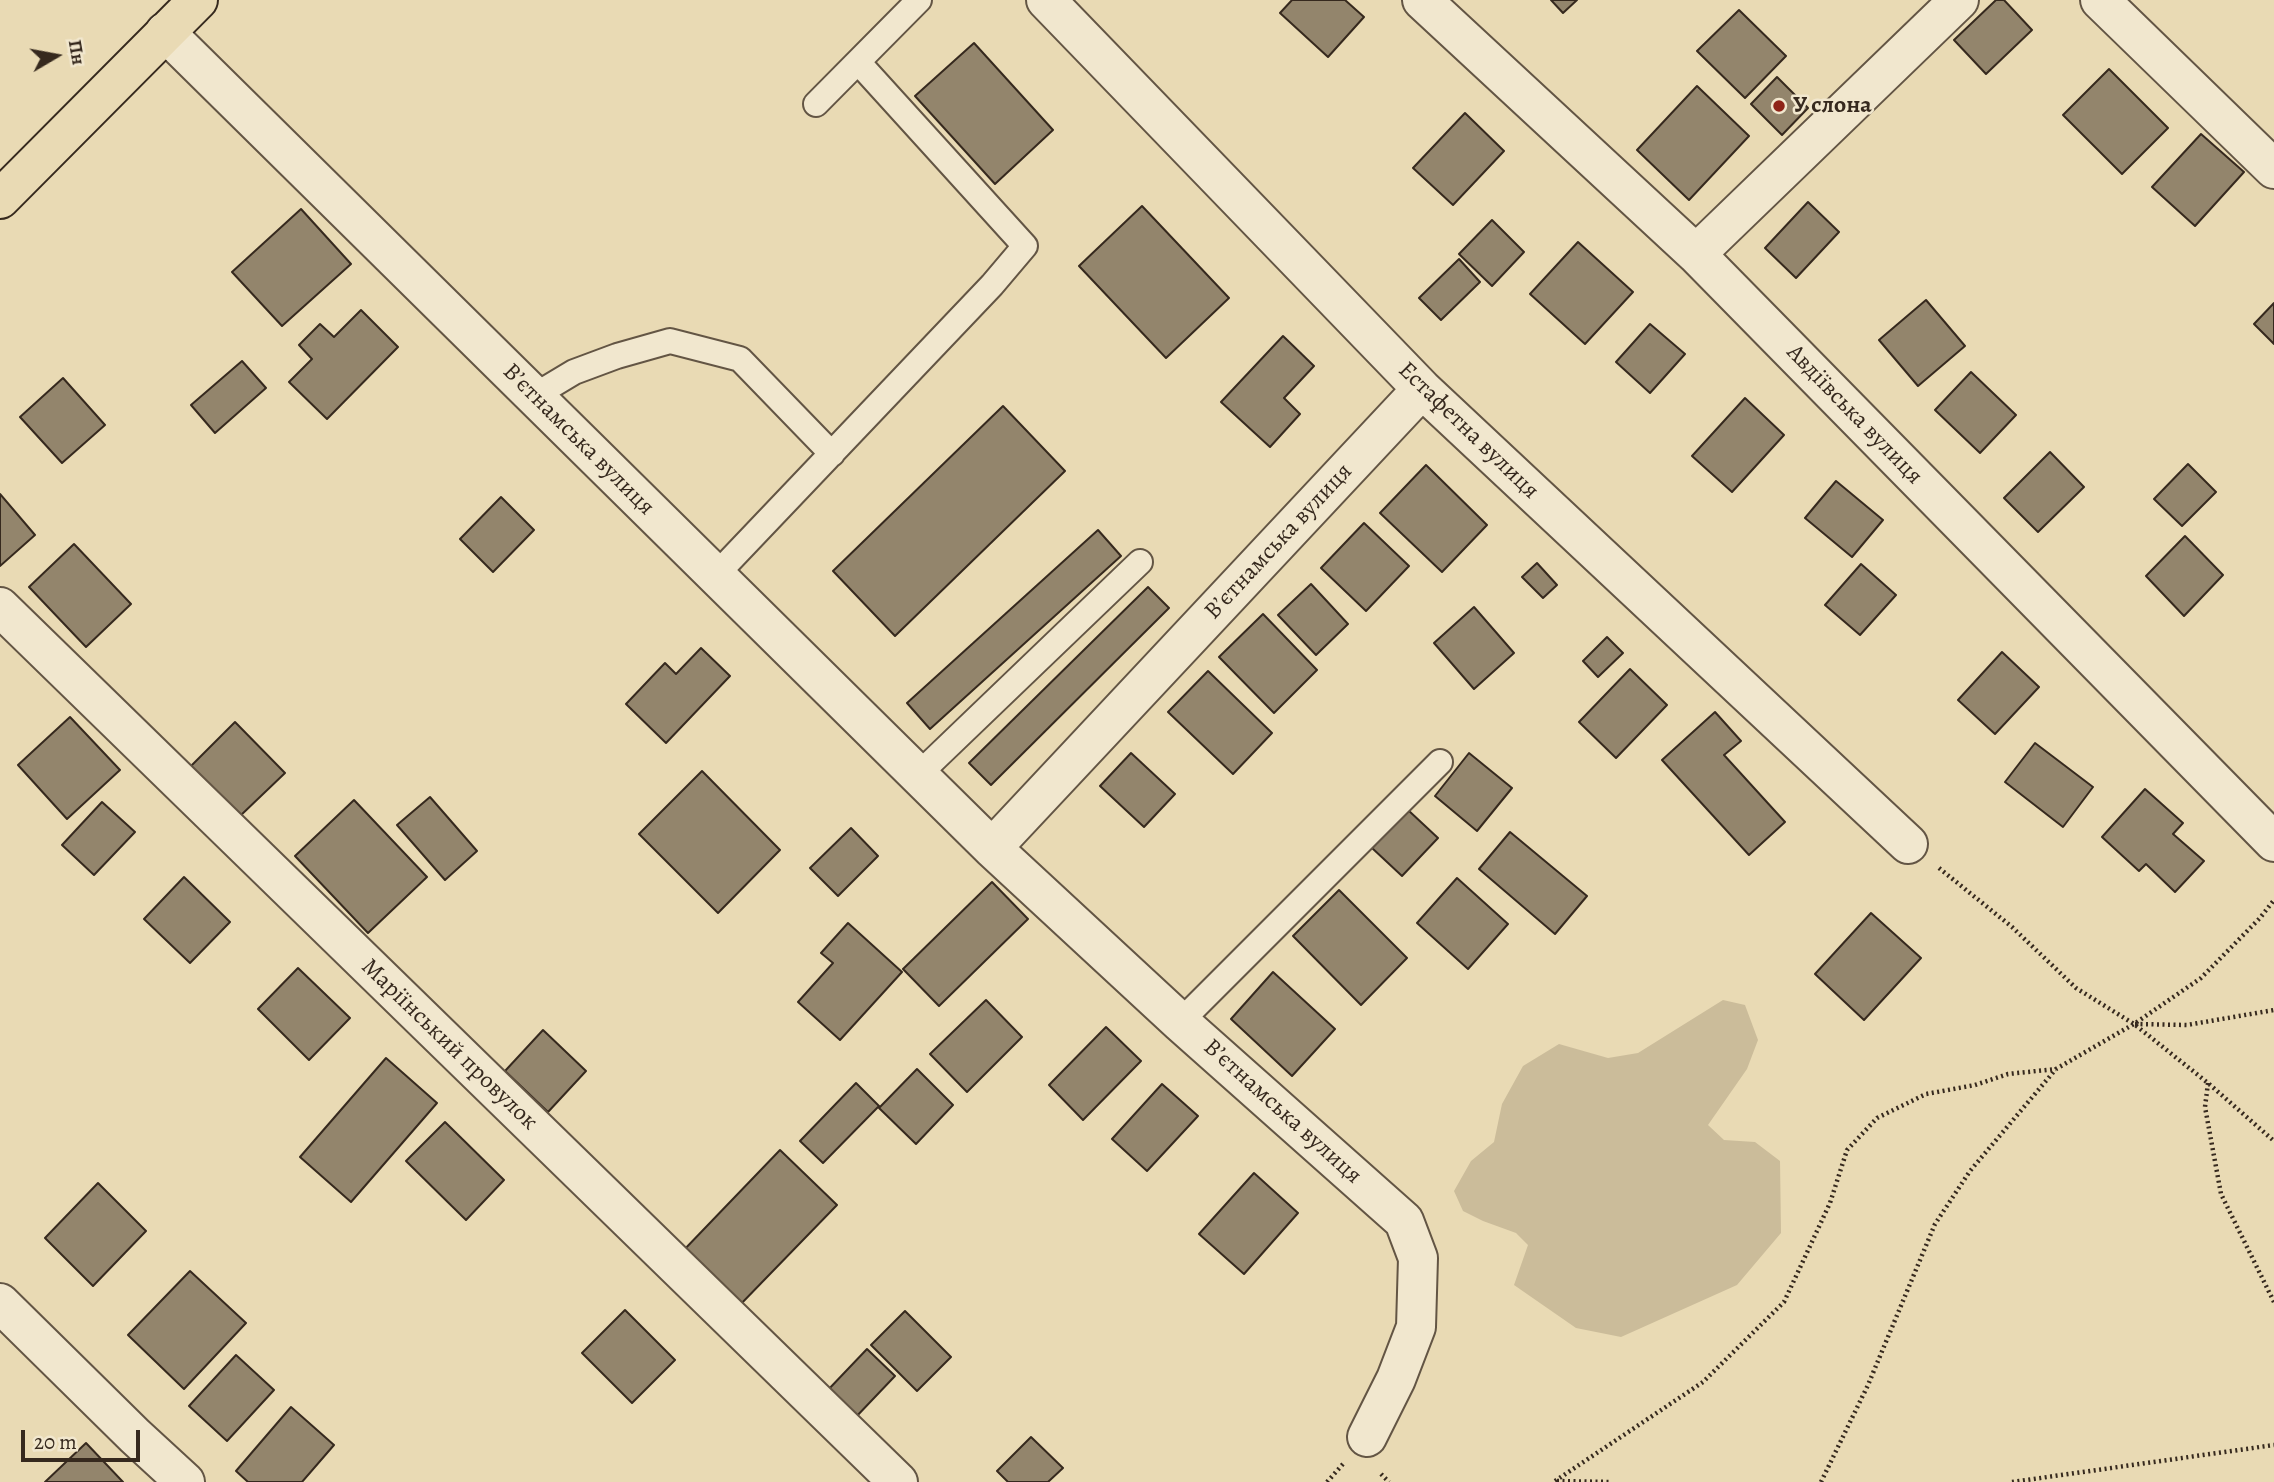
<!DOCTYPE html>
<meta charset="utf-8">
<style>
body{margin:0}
#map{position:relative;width:2274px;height:1482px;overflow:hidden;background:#e9dab4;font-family:Alegreya,serif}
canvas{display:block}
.north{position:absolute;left:21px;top:21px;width:70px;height:70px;-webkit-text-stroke:5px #f1e7ce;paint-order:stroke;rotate:80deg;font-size:19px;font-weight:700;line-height:28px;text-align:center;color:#36291e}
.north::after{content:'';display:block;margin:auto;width:24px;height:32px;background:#36291e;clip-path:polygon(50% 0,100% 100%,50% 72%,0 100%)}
.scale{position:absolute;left:21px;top:1430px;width:119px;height:32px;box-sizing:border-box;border:4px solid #36291e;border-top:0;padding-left:9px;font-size:21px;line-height:24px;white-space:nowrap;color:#36291e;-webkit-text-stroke:5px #f1e7ce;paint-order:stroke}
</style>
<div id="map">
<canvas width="2274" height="1482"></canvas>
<div class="north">Пн</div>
<div class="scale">20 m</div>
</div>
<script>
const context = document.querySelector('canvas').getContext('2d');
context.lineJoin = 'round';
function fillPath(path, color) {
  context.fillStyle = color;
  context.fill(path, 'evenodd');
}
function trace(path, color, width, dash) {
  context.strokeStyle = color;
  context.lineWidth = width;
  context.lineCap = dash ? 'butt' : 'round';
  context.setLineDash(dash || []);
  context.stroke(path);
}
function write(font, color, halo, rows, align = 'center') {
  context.font = font + ' Alegreya,serif';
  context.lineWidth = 5;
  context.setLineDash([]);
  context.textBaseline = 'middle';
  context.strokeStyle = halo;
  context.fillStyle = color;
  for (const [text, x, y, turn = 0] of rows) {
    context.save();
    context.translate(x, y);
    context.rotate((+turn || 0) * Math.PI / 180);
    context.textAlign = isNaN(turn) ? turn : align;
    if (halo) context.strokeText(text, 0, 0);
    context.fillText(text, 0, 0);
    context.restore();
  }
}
fillPath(new Path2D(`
 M1723,1000l22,5 13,35 -11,29 -39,56 16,15 31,2 25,19 1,72 -44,52 -116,52 -45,-9 -62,-43 14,-40 -12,-12 -33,-12 -20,-10 -9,-20 17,-30 23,-19 8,-38 21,-38 36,-22 49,14 30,-5z`), '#cbbc9a');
const building = new Path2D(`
 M1292,0h53l19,17 -36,40 -48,-44z
 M1551,0h26l-14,13z
 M1996,0h8l28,30 -46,44 -32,-34z
 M1739,10l47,46 -41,42 -48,-47z
 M974,43l79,87 -58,54 -80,-88z
 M2109,69l59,59 -46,46 -59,-59z
 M1777,77l31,31 -26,27 -31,-31z
 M1697,86l52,50 -60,64 -52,-50z
 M1465,113l39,38 -51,54 -40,-37z
 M2201,134l43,38 -49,54 -43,-39z
 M1808,202l31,30 -43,46 -31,-30z
 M1142,206l87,92 -63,60 -87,-92z
 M301,209l50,55 -69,62 -50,-54z
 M1492,220l32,32 -32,34 -33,-32z
 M1578,242l55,50 -48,52 -55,-50z
 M1459,259l21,23 -39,38 -22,-22z
 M1926,300l39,46 -47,40 -39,-46z
 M2274,303v41l-20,-20z
 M361,310l37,37 -71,72 -38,-37 23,-23 -13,-14 21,-21 14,13z
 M1650,324l35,30 -35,39 -34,-31z
 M1283,336l31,30 -30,32 16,16 -30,33 -49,-45z
 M242,361l24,27 -51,45 -24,-28z
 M1971,372l45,43 -36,38 -45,-43z
 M63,378l42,47 -43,38 -42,-46z
 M1745,398l39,37 -52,57 -40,-36z
 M1003,406l62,65 -170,165 -62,-65z
 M2050,452l34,35 -46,45 -34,-34z
 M2188,464l28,28 -34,34 -28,-27z
 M1426,465l61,60 -45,47 -62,-59z
 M1836,481l47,39 -31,37 -47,-39z
 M0,494l35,41 -35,31z
 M501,497l33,33 -41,42 -33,-33z
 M1364,523l45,43 -43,45 -45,-43z
 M1098,530l23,26 -191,173 -23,-26z
 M2185,536l38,39 -39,41 -38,-40z
 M74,544l57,60 -45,43 -57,-60z
 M1537,563l20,22 -14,13 -21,-21z
 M1861,564l35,31 -36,40 -35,-30z
 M1311,584l37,40 -32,31 -38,-40z
 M1148,587l21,21 -178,177 -22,-22z
 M1474,607l40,46 -40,36 -40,-46z
 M1263,614l54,56 -43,43 -55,-56z
 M1607,637l16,16 -25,24 -15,-16z
 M701,648l29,28 -64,67 -40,-39 39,-41 11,11z
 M2002,652l37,35 -44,47 -37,-34z
 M1630,669l37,36 -51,53 -37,-36z
 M1208,671l64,62 -39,41 -65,-62z
 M1715,712l26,29 -17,14 61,67 -36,33 -87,-95z
 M70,717l50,53 -53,49 -49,-54z
 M235,722l50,51 -46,44 -49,-50z
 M2035,743l58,44 -30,40 -58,-45z
 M1131,753l44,41 -31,33 -44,-41z
 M1469,753l43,35 -35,43 -42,-35z
 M702,771l78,79 -62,63 -79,-79z
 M2145,789l38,34 -10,11 31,27 -29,31 -29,-28 -7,7 -37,-34z
 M430,797l47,54 -32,29 -48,-55z
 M354,800l73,77 -59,56 -73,-77z
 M102,802l33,30 -41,43 -32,-30z
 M1408,810l30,28 -36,38 -30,-28z
 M851,828l27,28 -40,40 -28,-28z
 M1510,832l77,64 -32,38 -76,-65z
 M184,877l46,45 -40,41 -46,-44z
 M1457,878l51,46 -40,45 -51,-46z
 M992,882l36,37 -89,87 -36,-37z
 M1339,890l68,68 -46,47 -68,-69z
 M1871,913l50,45 -57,62 -49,-46z
 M848,923l54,49 -62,68 -42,-38 35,-39 -12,-10z
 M298,968l52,50 -41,42 -51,-51z
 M1273,972l62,57 -43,47 -61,-57z
 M986,1000l36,37 -55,55 -37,-38z
 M1106,1027l35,34 -58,59 -34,-35z
 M543,1030l43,41 -38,41 -43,-41z
 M386,1058l51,45 -86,99 -51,-45z
 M917,1069l36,36 -37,39 -37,-36z
 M856,1083l23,23 -56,57 -23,-22z
 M1162,1084l36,32 -51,55 -35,-32z
 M445,1122l59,58 -38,40 -60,-59z
 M780,1150l57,55 -100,103 -56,-55z
 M1254,1173l44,40 -54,61 -45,-40z
 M98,1183l48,48 -53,55 -48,-48z
 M190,1271l56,52 -62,66 -56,-54z
 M625,1310l50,50 -43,43 -50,-50z
 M905,1311l46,46 -34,34 -46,-46z
 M867,1349l28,27 -41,43 -28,-27z
 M236,1355l38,35 -47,51 -38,-35z
 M291,1407l43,38 -32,37h-54l-12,-11z
 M1031,1437l32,31 -15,14h-40l-11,-11z
 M86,1443l37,39h-78z`);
fillPath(building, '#93856c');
trace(building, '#36291e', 2);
const lane = new Path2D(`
 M816,104l103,-104
 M534,396l40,-24 43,-16 53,-15 70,18 92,95
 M715,576l277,-291 33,-39 -167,-184
 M918,775l222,-213
 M1180,1022l260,-260`);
const street = new Path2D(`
 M1046,0l376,389 486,455
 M1422,0l274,254 578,588
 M2100,0l174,169
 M165,32l827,816 188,174 224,199 14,37 -2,69 -20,52 -29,58
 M1696,254l263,-254
 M0,607l898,875
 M992,848l430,-459
 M0,1303l135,133 50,46`);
const primary = new Path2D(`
 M0,199l198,-199`);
trace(lane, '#635544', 28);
trace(street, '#635544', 42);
trace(primary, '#36291e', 42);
trace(new Path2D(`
 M1939,868l73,59 64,61 58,36 74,59 66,58
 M2135,1024l52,1 87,-15
 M2208,1083l-3,24 16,87 53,108
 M1381,1474l8,8
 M1555,1481l148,-99 81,-80 46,-99 17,-53 30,-32 49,-24 49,-9 33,-11 48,-5
 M1557,1481l55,1
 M1327,1482l16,-18
 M1821,1482l47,-97 67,-161 35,-53 86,-102 78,-45 67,-46 59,-60 14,-18
 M2012,1482l262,-37`), '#36291e', 4.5, [2, 3.5]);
trace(lane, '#f1e7ce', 24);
trace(street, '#f1e7ce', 38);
trace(primary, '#e9dab4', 38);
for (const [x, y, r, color] of [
 [1779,106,7,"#8f2418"]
]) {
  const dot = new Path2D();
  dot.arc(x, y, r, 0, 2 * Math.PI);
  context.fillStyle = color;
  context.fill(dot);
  trace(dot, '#f1e7ce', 2.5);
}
write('bold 24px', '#36291e', '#f1e7ce', [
 ["У слона",1793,106]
], 'left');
write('24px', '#36291e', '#f1e7ce', [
 ["Авдіївська вулиця",1854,415,46],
 ["Естафетна вулиця",1468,431,44],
 ["Вʼєтнамська вулиця",578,440,45],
 ["Вʼєтнамська вулиця",1279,542,-47],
 ["Маріїнський провулок",449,1045,44],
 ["Вʼєтнамська вулиця",1282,1112,42]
]);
</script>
